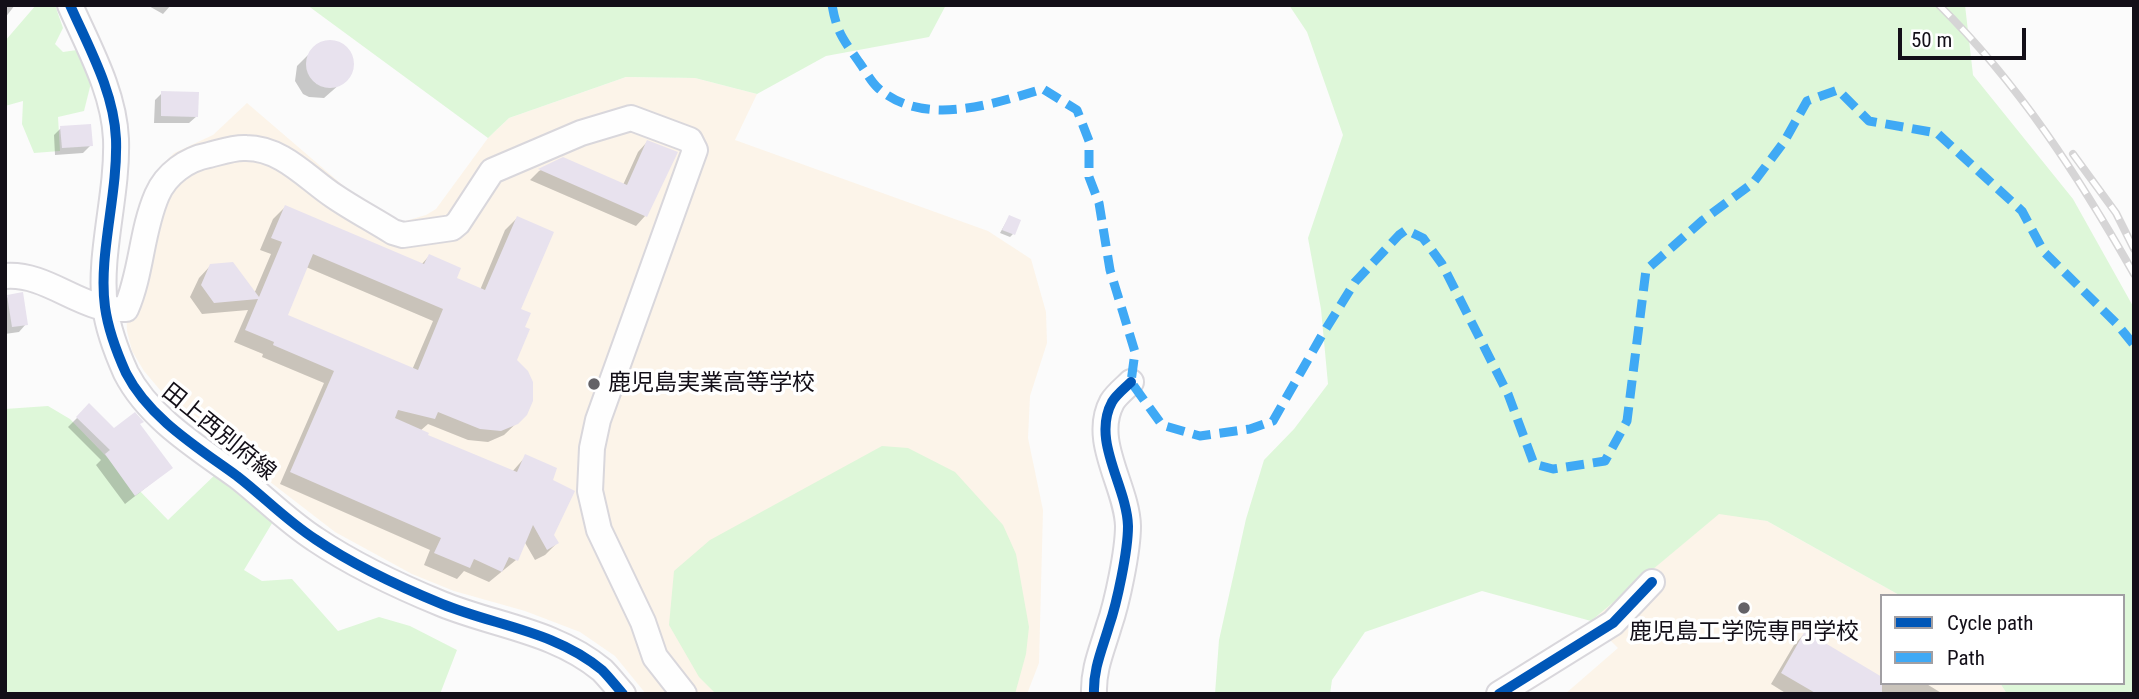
<!DOCTYPE html>
<meta charset="utf-8">
<style>
body{margin:0}
#map{position:relative;width:2139px;height:699px;overflow:hidden;background:#fbfbfb;font-family:"Roboto Condensed",sans-serif}
canvas{display:block}
.frame{position:absolute;inset:0;border:7px solid #130f18;pointer-events:none}
.legend{position:absolute;left:1880px;top:594px;width:245px;height:91px;box-sizing:border-box;background:#fff;border:2px solid #a19fa3;margin:0;padding:9px 12px;list-style:none;font-size:21px;color:#130f18}
.legend li{display:flex;align-items:center;gap:14px;height:35px}
.legend b{width:35px;border:2px solid #a19fa3}
.scale{position:absolute;left:1898px;top:28px;width:128px;height:32px;box-sizing:border-box;border:4px solid #130f18;border-top:0;padding-left:9px;font-size:21px;line-height:24px;white-space:nowrap;color:#130f18;-webkit-text-stroke:5px #fff;paint-order:stroke}
</style>
<div id="map">
<canvas width="2139" height="699"></canvas>
<div class="frame"></div>
<ul class="legend">
<li><b style="height:9px;background:#0057b8"></b>Cycle path</li>
<li><b style="height:9px;background:#3fa9f5"></b>Path</li>
</ul>
<div class="scale">50 m</div>
</div>
<script>
const context = document.querySelector('canvas').getContext('2d');
context.lineJoin = 'round';
function fillPath(path, color) {
  context.fillStyle = color;
  context.fill(path, 'evenodd');
}
function trace(path, color, width, dash) {
  context.strokeStyle = color;
  context.lineWidth = width;
  context.lineCap = dash ? 'butt' : 'round';
  context.setLineDash(dash || []);
  context.stroke(path);
}
function write(font, color, halo, rows, align = 'center') {
  context.font = font + ' "Roboto Condensed","Noto Sans JP",sans-serif';
  context.lineWidth = 7;
  context.setLineDash([]);
  context.textBaseline = 'middle';
  context.strokeStyle = halo;
  context.fillStyle = color;
  for (const [text, x, y, turn = 0] of rows) {
    context.save();
    context.translate(x, y);
    context.rotate((+turn || 0) * Math.PI / 180);
    context.textAlign = isNaN(turn) ? turn : align;
    if (halo) context.strokeText(text, 0, 0);
    context.fillText(text, 0, 0);
    context.restore();
  }
}
fillPath(new Path2D(`
 M626,77l69,1 62,16 -22,46 253,91 43,28 15,53 1,31 -17,53 -2,42 15,72 -4,153 -12,31h-381l-31,-38 -35,-24 -55,-21 -71,-20 -42,-17 -77,-42 -158,-122 -33,-39 -12,-20 -5,-20 -2,-51 8,-49 10,-34 17,-30 14,-14 39,-18 34,-32 99,85 56,34 24,-7 10,-6 52,-71 21,-20z
 M1719,513l48,8 134,75h-19v87h118l7,11h-442l53,-46 -27,-27z`), '#fcf4e9');
fillPath(new Path2D(`
 M36,5h19l8,23 -8,16 8,8 14,-2 14,33 -7,28 -26,6 2,34 -26,2 -12,-29 1,-23 -18,5v-65z
 M307,5h639l-17,32 -103,19 -69,38 -62,-16 -69,-1 -117,41 -21,20z
 M1289,5h676l8,70 100,124 61,109v386h-127l-7,-11h123v-87h-222l-134,-75 -48,-7 -128,107 -109,-30 -117,41 -33,48 -2,14h-115l4,-54 27,-121 18,-59 30,-31 34,-45 -7,-75 -13,-71 35,-103 -36,-103z
 M48,406l22,13 98,101 51,-49 55,49 -30,50 18,11 30,-2 46,52 41,-14 31,9 47,24 -17,44h-435v-285z
 M882,446l26,2 47,24 48,53 13,29 13,73 -3,27 -11,40h-299l-17,-17 -30,-52 5,-54 36,-31z`), '#def7d9');
fillPath(new Path2D(`
 M5,5h10l-10,13z
 M147,5h24l-8,9z
 M327,41l14,3 6,5 5,14 -4,14 -24,21 -15,-1 -6,-3 -8,-13 2,-15 23,-23z
 M162,93l35,23 -8,7h-35l1,-23z
 M61,128l30,17 -8,8 -28,2 -1,-20z
 M647,142l10,48 -12,26 -9,10 -106,-46 9,-9 24,-12 60,26 15,-33z
 M285,207l136,58 8,-9 26,23 25,11 25,-60 12,-12 2,92 -4,50 11,54 -22,21 -16,7 -20,-2 -40,-16 -8,7 6,5 86,36 14,-16 24,24 2,55 5,8 -12,12 -10,5 -11,-19 -8,19 -27,22 -25,-11 -7,8 -33,-14 6,-15 -150,-66 44,-101 -62,-26 1,-3 -29,-12 14,-32 -46,4 -12,-17 9,-19 12,-13 43,29 17,-40 -11,-4 13,-31zM306,267l127,54 -21,49 -127,-54z
 M1009,217l4,17 -3,3 -10,-4z
 M8,297l18,27 -7,8 -14,2v-35z
 M89,406l25,25 24,-7 33,44 -46,36 -29,-39 5,-5 -33,-33z
 M1805,633l77,50h43l18,11h-156l-16,-10 23,-39z`), '#0003');
fillPath(new Path2D(`
 M306 64a24 24 0 1 1 48 0a24 24 0 1 1-48 0Z
 M161,91l38,1 -1,25 -37,-1z
 M91,124l2,22 -31,2 -2,-22z
 M647,140l31,12 -31,65 -109,-48 25,-12 64,28z
 M285,205l139,59 5,-10 32,14 -4,10 28,12 32,-74 37,16 -33,77 10,4 -6,14 5,2 -13,31 11,11 5,11v19l-6,14 -9,9 -17,7 -21,-2 -42,-17 -3,7 -37,-9 -3,8 34,15 -1,2 89,37 8,-18 32,14 -4,12 22,11 -21,44 5,8 -12,7 -14,-25 -15,36 -9,-4 -7,15 -28,-13 -4,9 -36,-15 7,-15 -151,-66 44,-101 -61,-26 1,-3 -29,-12 13,-31 -44,4 -13,-18 9,-21 23,-2 26,35 23,-55 -11,-4zM313,254l130,55 -25,61 -130,-55z
 M1009,215l12,5 -6,15 -13,-5z
 M23,292l5,33 -16,2 -5,-32z
 M89,403l25,25 21,-16 9,10 -4,2 33,44 -38,28 -30,-42 5,-4 -34,-33z
 M1805,631l77,46v17h-65l-36,-21z`), '#e8e2ee');
const minor = new Path2D(`
 M70,5c19,43 44,87 46,134 2,56 -18,116 -11,168 3,22 12,46 21,66 23,45 71,74 111,103 26,20 50,45 78,63 40,27 83,47 127,65 54,22 113,27 160,66 7,7 14,16 21,24
 M5,276c36,-3 65,24 99,32 6,2 15,1 22,1 16,-37 15,-77 31,-114 9,-21 30,-36 52,-40 12,-3 26,-8 37,-7 36,0 61,30 88,48 19,13 40,24 59,36l10,3 49,-7 6,-5 34,-52 89,-38 50,-15 59,22 5,10 -97,270 -6,28 -2,43 9,39 44,92 12,35 29,37
 M1094,694c-1,-25 8,-44 15,-68 8,-23 19,-75 19,-100 -1,-40 -37,-85 -16,-124 4,-7 13,-14 19,-20
 M1499,694l114,-71 39,-41`);
trace(minor, '#d9d7dc', 28);
trace(minor, '#fefefe', 24);
const rail = new Path2D(`
 M1939,5c80,79 140,172 195,269
 M2073,154l43,59 18,36`);
trace(rail, '#d6d5d6', 8);
trace(rail, '#fff', 5, [16]);
trace(new Path2D(`
 M832,5c5,28 11,34 27,57 6,8 12,20 19,26 46,40 114,16 165,1l34,21 12,31v36l10,26 11,67 25,82 -4,30 31,43 38,11 50,-7 23,-8 49,-86 33,-53 44,-47 7,-5 17,8 19,26 66,130 26,70 19,5 52,-8 22,-40 19,-151 57,-50 50,-37 31,-41 23,-41 31,-11 31,31 68,12 85,78 22,41 72,71 18,22`), '#3fa9f5', 9, [18, 9]);
trace(new Path2D(`
 M70,5c19,43 44,87 46,134 2,56 -18,116 -11,168 3,22 12,46 21,66 23,45 71,74 111,103 26,20 50,45 78,63 40,27 83,47 127,65 54,22 113,27 160,66 7,7 14,16 21,24
 M1094,694c-1,-25 8,-44 15,-68 8,-23 19,-75 19,-100 -1,-40 -37,-85 -16,-124 4,-7 13,-14 19,-20
 M1499,694l114,-71 39,-41`), '#0057b8', 10);
for (const [x, y, r, color] of [
 [594,384,7,"#646267"],
 [1744,608,7,"#646267"]
]) {
  const dot = new Path2D();
  dot.arc(x, y, r, 0, 2 * Math.PI);
  context.fillStyle = color;
  context.fill(dot);
  trace(dot, '#fff', 2.5);
}
write('23px', '#130f18', '#fff', [
 ["鹿児島実業高等学校",608,384],
 ["鹿児島工学院専門学校",1744,633,"center"]
], 'left');
write('23px', '#130f18', '#fff', [
 ["田上西別府線",218,433,39]
]);
</script>
